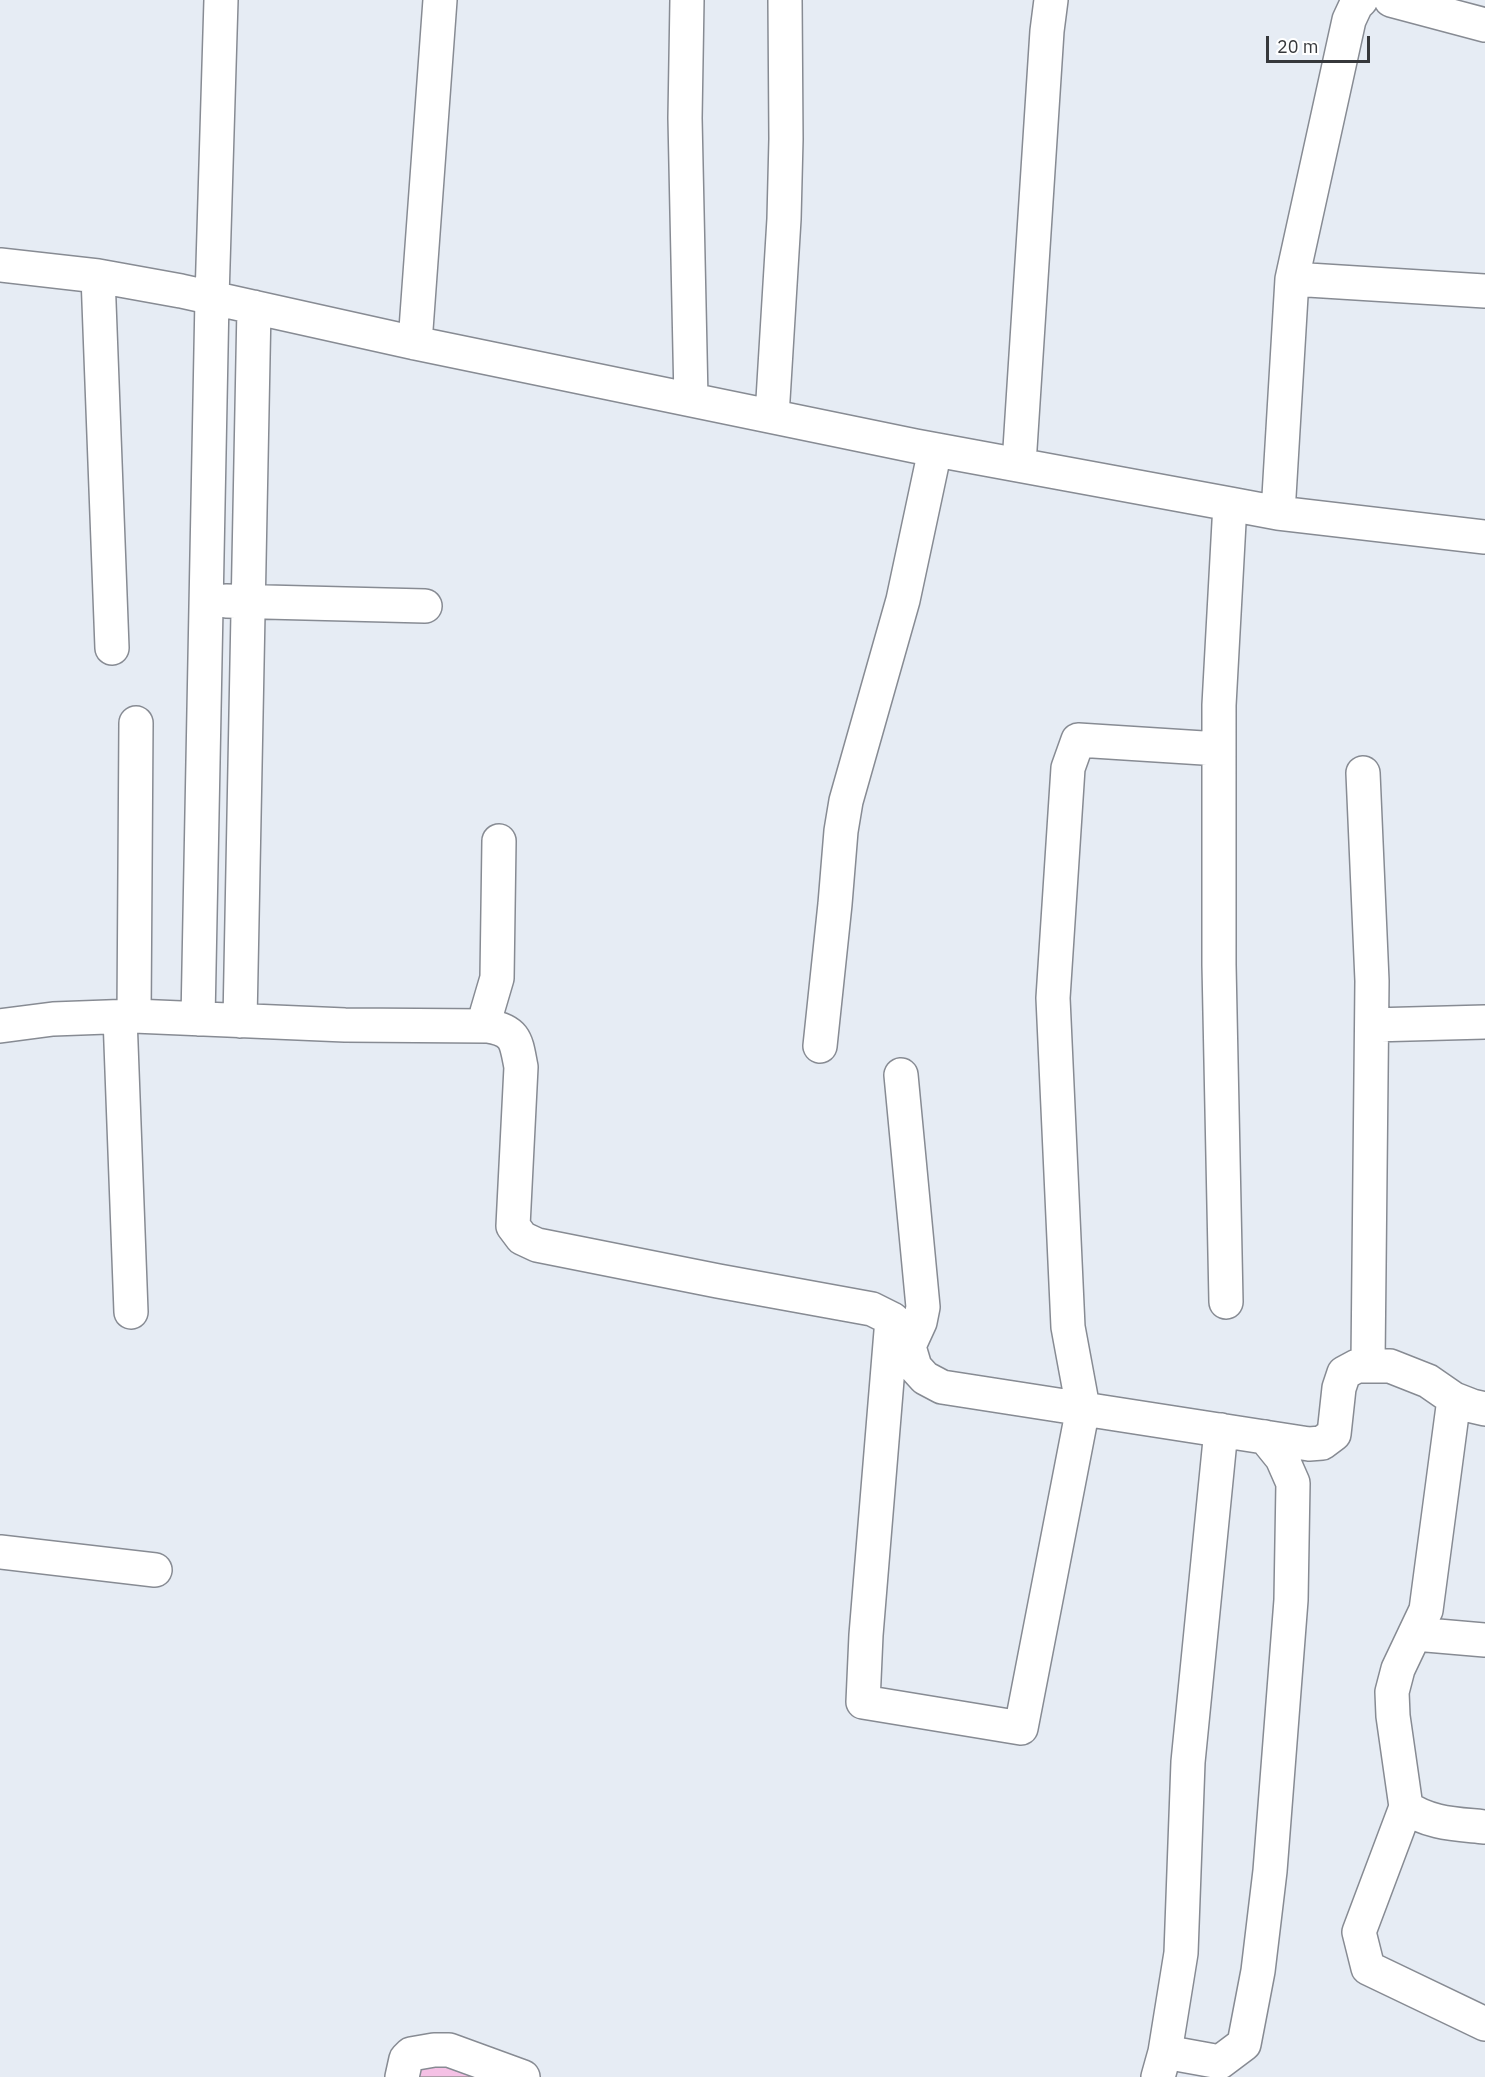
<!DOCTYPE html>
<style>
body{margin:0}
#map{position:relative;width:1485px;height:2077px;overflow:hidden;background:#e6ecf4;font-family:"IBM Plex Sans",sans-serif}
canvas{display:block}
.scale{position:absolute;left:1266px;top:36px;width:104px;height:27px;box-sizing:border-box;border:3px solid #36383b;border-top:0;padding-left:8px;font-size:18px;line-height:21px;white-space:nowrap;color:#36383b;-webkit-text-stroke:4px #fff;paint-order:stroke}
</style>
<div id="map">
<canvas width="1485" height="2077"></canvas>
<div class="scale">20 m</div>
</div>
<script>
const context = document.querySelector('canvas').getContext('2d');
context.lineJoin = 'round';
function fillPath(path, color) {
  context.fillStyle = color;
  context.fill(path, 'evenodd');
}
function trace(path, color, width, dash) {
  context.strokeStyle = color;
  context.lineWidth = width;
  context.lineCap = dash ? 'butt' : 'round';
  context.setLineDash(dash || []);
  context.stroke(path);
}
const building = new Path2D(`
 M418,2058l52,13 -1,6h-56z`);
fillPath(building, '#f5c1e5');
trace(building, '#9b9398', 1.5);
const minor = new Path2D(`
 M687,0l-2,118 6,281
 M1391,0l94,25
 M0,265l98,11 83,15 234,52 500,103 315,58 48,9 207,24
 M98,276l14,372
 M1292,279l193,12
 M415,343l25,-343
 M772,416l12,-197 2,-80 -1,-139
 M1019,464l28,-433 4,-31
 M1278,513l14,-234 57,-259 7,-15 5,-5
 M226,601l199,5
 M1363,773l9,208 -4,381 5,3
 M134,1016l2,-293
 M120,1017l11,295
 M198,1019l14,-721 9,-298
 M240,1021l14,-714
 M1372,1025l113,-3
 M0,1026l53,-7 81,-3 211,9 143,1c29,5 28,16 33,41l-8,159 9,12 15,7 181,36 154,28 20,10 12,11 11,37 10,11 17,9 367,57 13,-1 12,-9 5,-46 5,-15 13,-7h33l38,15 26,18 18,7 13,3
 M488,1026l-1,-14 10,-34 2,-137
 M820,1046l15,-142 6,-73 5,-30 57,-201 32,-150
 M901,1075l22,232 -3,15 -11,24
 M1226,1302l-7,-337v-260l11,-201
 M892,1319l-26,316 -3,67 158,26 62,-320 -15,-81 -15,-329 15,-230 10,-28 141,9
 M1454,1399l-28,211 -28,59 -6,23 1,24 13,91c23,17 52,17 79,20
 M0,1552l155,18
 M1415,1634l70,6
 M1406,1807l-47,125 9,36 117,56
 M1165,2052l55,10 24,-18 14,-73 12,-100 21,-271 2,-117 -11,-25 -17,-21
 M402,2077l4,-18 5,-5 23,-4h15l74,27
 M1158,2077l7,-25 16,-99 7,-191 33,-332`);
trace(minor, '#878b93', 36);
trace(minor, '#fff', 33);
</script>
